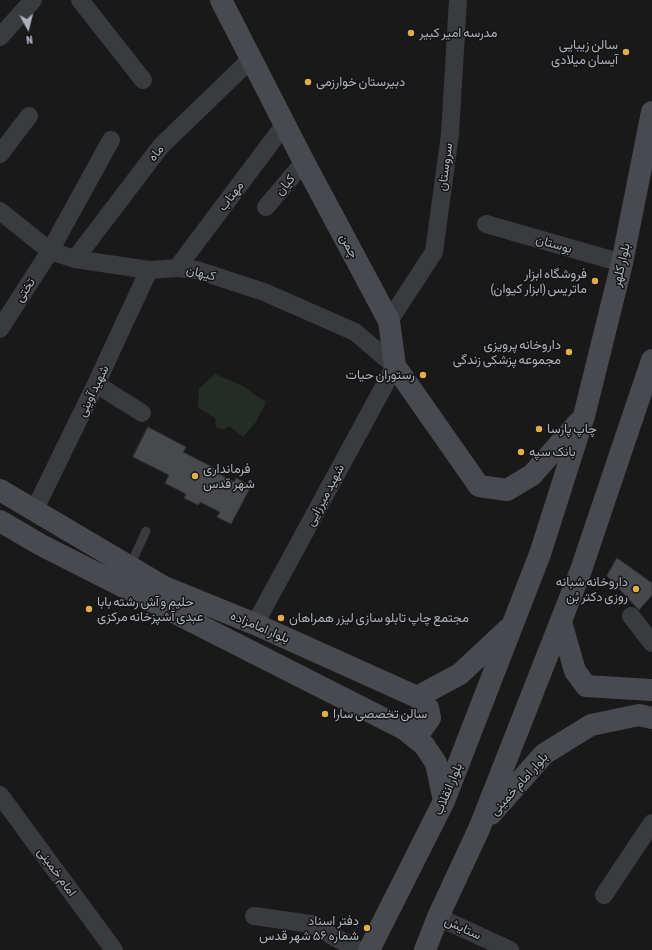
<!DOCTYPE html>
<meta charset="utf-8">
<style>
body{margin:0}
#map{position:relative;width:652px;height:950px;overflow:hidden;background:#19191a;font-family:"Asap Condensed",sans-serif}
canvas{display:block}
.north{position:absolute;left:8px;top:8px;width:40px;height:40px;-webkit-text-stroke:3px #141415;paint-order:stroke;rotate:173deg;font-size:11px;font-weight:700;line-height:16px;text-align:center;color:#acb0b9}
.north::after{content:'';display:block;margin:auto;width:14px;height:18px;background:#acb0b9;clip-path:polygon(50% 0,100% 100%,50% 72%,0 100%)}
</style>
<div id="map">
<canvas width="652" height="950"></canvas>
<div class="north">N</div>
</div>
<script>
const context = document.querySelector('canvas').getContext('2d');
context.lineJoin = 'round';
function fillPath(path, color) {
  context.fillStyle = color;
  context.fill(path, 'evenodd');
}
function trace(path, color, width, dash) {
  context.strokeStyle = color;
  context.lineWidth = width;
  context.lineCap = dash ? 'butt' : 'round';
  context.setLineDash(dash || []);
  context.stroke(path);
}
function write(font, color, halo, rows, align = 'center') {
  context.font = font + ' "Asap Condensed",Vazirmatn,sans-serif';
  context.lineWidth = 3;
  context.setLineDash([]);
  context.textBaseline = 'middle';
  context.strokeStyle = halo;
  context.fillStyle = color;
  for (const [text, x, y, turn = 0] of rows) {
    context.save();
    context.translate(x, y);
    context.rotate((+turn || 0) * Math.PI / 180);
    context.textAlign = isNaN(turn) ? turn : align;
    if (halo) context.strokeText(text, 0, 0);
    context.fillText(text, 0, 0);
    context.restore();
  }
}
fillPath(new Path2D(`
 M215,374l26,11 25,17 -10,20 -13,15 -14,-11 -5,4 -8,-3 -1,-9 -17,-10 1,-19z`), '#252c26');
const building = new Path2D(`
 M148,427l38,20 -3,5 35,18 -1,3 17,9 2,-4 15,8 -20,38 -14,-7 3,-5 -20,-10 -2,3 -14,-7 2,-4 -21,-11 4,-8 -36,-18z
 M617,558l35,25v12l-13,15 -32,-34z`);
fillPath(building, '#48494d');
trace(building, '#333336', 1);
trace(new Path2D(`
 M130,566l16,-35`), '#3a3b3f', 9);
trace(new Path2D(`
 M80,0l63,80
 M0,37l33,-37
 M0,154l29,-38
 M266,207l38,-45
 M0,211l50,40 25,8 74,11 28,-2 20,2 67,22 91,40 40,34 -140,258
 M486,224l136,39
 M75,259l86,-113 90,-87
 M177,268l108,-144
 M389,321l45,-69 16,-118 8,-134
 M0,329l50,-78 61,-111
 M96,384l46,29
 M34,511l62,-127 53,-114
 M631,616l21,27
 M0,795l114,155
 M604,895l48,-72
 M254,916l57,8 47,26
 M438,917l72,33`), '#3a3b3f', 18);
trace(new Path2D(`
 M221,0l83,162 85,159 6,45 84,120 28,4 25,-15 46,-52
 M0,490l164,97 91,37 162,73 11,11 2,10 -7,10 -19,1
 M0,521l41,24 363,184 20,16 12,18 8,38
 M561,622l14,49 11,15 66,4
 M417,697l43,-23 48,-45
 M491,814l53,-60 47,-29 48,-10 13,3
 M369,950l75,-149 96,-247 44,-138 38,-153 30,-151
 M425,950l13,-33 41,-88 102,-259 71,-210`), '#484a4f', 22);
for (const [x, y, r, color] of [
 [411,33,4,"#e1ae4a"],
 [626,52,4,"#e1ae4a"],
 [308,82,4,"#e1ae4a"],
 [595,281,4,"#e1ae4a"],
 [569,352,4,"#e1ae4a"],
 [423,375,4,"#e1ae4a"],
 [539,429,4,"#e1ae4a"],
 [521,452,4,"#e1ae4a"],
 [195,476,4,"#e1ae4a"],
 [636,589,4,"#e1ae4a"],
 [89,609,4,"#e1ae4a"],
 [281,618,4,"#e1ae4a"],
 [325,714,4,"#e1ae4a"],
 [367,928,4,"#e1ae4a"]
]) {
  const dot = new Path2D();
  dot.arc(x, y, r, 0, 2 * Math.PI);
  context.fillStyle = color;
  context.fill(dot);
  trace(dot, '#141415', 1.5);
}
write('13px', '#acb0b9', '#141415', [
 ["مدرسه امیر کبیر",419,33],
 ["سالن زیبایی",618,45,"right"],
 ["آیسان میلادی",618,60,"right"],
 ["دبیرستان خوارزمی",316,82],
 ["فروشگاه ابزار",587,274,"right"],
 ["ماتریس (ابزار کیوان)",587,289,"right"],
 ["داروخانه پرویزی",561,345,"right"],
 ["مجموعه پزشکی زندگی",561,360,"right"],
 ["رستوران حیات",415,375,"right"],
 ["چاپ پارسا",547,429],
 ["بانک سپه",529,452],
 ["فرمانداری",203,469],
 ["شهر قدس",203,484],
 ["داروخانه شبانه",628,582,"right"],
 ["روزی دکتر بُن",628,597,"right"],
 ["حلیم و آش رشته بابا",97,602],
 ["عبدی آشپزخانه مرکزی",97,617],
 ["مجتمع چاپ تابلو سازی لیزر همراهان",289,618],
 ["سالن تخصصی سارا",333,714],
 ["دفتر اسناد",359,921,"right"],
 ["شماره ۵۶ شهر قدس",359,936,"right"]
], 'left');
write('13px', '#acb0b9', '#141415', [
 ["ماه",156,153,-51],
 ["سروستان",445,167,-82],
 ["کیان",285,185,-50],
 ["مهتاب",231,196,-53],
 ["بوستان",554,244,16],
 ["چمن",349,246,62],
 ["بلوار کلهر",621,265,-77],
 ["کیهان",201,273,14],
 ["تختی",25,290,-57],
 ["شهید آوینی",93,391,-64],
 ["شهید میرزایی",325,495,-62],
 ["بلوار امامزاده",260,627,23],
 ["بلوار امام خمینی",519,784,-48],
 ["بلوار انقلاب",448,789,-67],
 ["امام خمینی",57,872,54],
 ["ستایش",463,928,25]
]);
</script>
